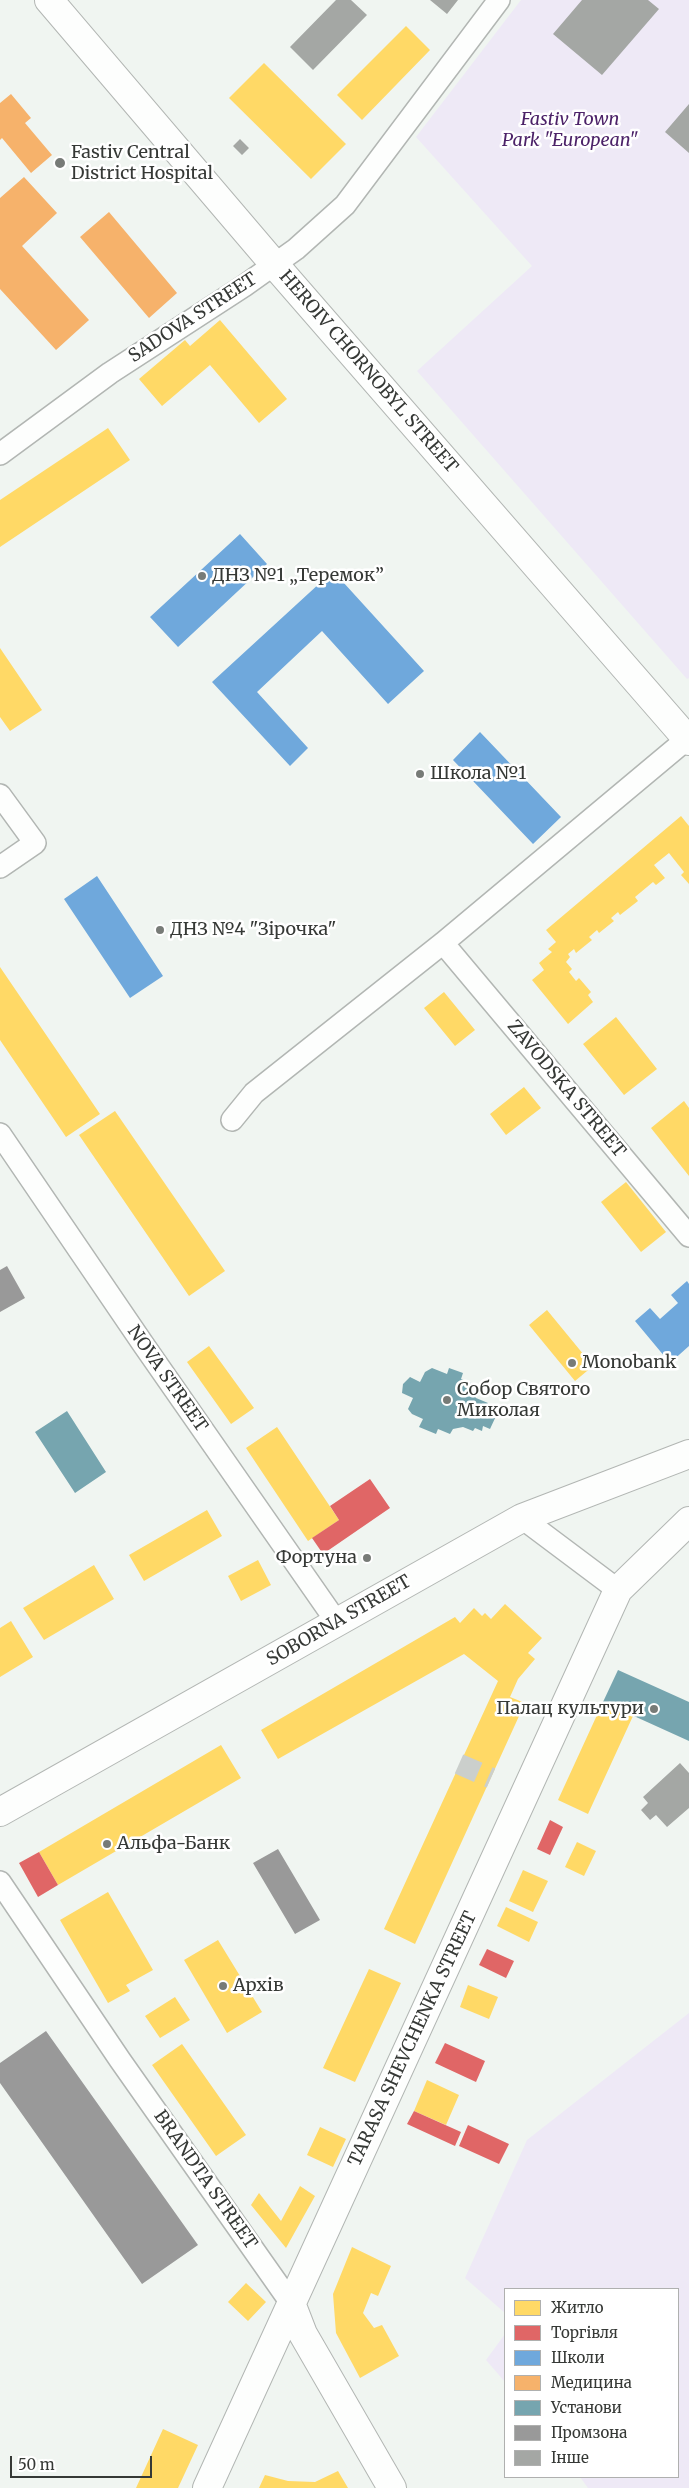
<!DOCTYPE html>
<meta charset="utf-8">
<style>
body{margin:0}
#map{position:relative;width:689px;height:2488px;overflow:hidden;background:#f0f5f1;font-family:Merriweather,serif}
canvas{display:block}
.legend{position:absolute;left:504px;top:2288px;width:175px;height:190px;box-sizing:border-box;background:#fff;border:1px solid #afb0af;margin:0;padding:6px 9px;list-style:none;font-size:15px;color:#363936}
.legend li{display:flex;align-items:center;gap:10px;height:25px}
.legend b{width:25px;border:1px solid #afb0af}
.scale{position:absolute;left:10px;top:2456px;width:142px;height:22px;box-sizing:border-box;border:2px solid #363936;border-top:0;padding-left:6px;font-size:15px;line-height:18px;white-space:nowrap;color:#363936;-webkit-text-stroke:4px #fff;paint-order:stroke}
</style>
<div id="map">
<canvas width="689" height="2488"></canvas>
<ul class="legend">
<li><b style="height:14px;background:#ffd966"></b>Житло</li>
<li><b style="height:14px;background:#e06666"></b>Торгівля</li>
<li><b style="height:14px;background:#6fa8dc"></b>Школи</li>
<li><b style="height:14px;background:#f6b26b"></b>Медицина</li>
<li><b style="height:14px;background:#76a5af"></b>Установи</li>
<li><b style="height:14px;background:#999"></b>Промзона</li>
<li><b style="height:14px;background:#a4a7a4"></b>Інше</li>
</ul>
<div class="scale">50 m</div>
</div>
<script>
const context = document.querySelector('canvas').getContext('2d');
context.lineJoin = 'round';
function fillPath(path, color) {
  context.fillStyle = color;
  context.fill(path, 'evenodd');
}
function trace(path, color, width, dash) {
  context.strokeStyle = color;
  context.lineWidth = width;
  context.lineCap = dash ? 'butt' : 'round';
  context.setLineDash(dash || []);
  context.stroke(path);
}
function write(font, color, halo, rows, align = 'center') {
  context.font = font + ' Merriweather,serif';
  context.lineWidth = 5;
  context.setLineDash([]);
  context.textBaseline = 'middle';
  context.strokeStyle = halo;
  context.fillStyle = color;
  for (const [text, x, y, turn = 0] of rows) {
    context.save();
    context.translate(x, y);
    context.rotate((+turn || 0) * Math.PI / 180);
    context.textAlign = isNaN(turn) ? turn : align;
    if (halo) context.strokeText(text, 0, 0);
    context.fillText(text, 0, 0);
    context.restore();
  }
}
fillPath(new Path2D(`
 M521,0h168v678l-2,1 -270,-308 115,-105 -116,-129z
 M689,2013v475h-101l-8,-11h98v-188h-173v24l-40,-35 62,-138z
 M505,2334v48l-19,-22z`), '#eee9f6');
fillPath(new Path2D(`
 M406,26l24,24 -68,70 -25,-25z
 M264,63l82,81 -35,35 -82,-81z
 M220,320l67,79 -28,24 -49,-58 -48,41 -23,-27 46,-39 5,6z
 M108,428l22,32 -130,87v-47z
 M0,648l42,62 -32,21 -10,-14z
 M681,816l8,10v58l-8,-9 3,-3 -15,-19 -15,12 11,13 -9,7 -3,-3 -18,15 3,4 -18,14 -2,-3 -7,6 3,3 -15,12 -2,-3 -8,7 3,3 -16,13 -2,-4 -6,5 2,3 -4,5 6,7 -3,3 7,9 3,-3 12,14 -3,3 5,7 -25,22 -36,-44 12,-10 -5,-7 13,-11 -4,-3 8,-7 -10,-12z
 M0,967l100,147 -34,23 -66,-97z
 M444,992l31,38 -20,16 -31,-38z
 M616,1017l41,52 -33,26 -41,-51z
 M524,1087l17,21 -35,27 -16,-21z
 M684,1101l5,7v68l-38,-48z
 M115,1111l110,160 -36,25 -110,-161z
 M626,1182l40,50 -25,20 -40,-50z
 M547,1310l46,56 -18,15 -46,-56z
 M209,1346l45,62 -23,16 -44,-62z
 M277,1427l62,93 -31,21 -62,-93z
 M207,1510l15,26 -78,45 -15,-26z
 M258,1560l13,25 -30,16 -13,-25z
 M94,1565l20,34 -70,41 -21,-32z
 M505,1604l37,34 -14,15 7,6 -17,20 -8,18 15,6 -110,241 -31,-15 114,-248 -34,-27 -186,105 -17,-29 194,-113 5,6 14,-15 8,8 3,-3 6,6z
 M11,1621l22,36 -33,20v-49z
 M603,1702l30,14 -45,98 -30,-14z
 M221,1745l20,33 -183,107 -19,-33z
 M577,1842l19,9 -12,25 -19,-9z
 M523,1870l25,11 -15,31 -24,-11z
 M108,1892l45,78 -27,15 4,6 -22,12 -48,-83z
 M506,1907l32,15 -9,20 -32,-16z
 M218,1940l44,72 -35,21 -43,-73z
 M369,1969l32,14 -46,99 -32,-14z
 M468,1985l30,12 -9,22 -29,-12z
 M175,1997l15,23 -30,18 -15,-22z
 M182,2044l64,91 -30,21 -64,-91z
 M427,2080l32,15 -13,30 -32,-14z
 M320,2127l26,12 -13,28 -26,-12z
 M300,2186l15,10 -29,52 -35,-43 8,-12 22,28z
 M352,2247l39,19 -13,30 -7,-3 -8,20 11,15 8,-3 17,31 -39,22 -24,-45 -3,-39z
 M246,2283l20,19 -18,19 -20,-19z
 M163,2429l35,16 -20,43h-42z
 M338,2471l10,17h-89l6,-13 23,6 27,1z`), '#ffd966');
fillPath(new Path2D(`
 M370,1479l20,29 -67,46 -11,-16 27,-18 -9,-14z
 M550,1820l13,7 -13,28 -13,-6z
 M39,1852l19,33 -20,12 -19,-34z
 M487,1949l27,12 -8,17 -27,-13z
 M445,2043l40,18 -9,21 -41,-19z
 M414,2111l47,21 -6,14 -48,-22z
 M468,2125l41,19 -10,20 -40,-18z`), '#e06666');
fillPath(new Path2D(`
 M240,534l27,30 -89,83 -28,-30z
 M333,571l91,100 -36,33 -66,-73 -65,61 51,56 -18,18 -78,-84z
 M480,732l81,85 -28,27 -80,-84z
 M97,876l66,100 -33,22 -66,-99z
 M687,1281l2,3v62l-19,17 -35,-42 15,-13 10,11 18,-16 -7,-8z`), '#6fa8dc');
fillPath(new Path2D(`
 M11,94l20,24 -6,5 27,32 -21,18 -29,-35 -2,2v-37z
 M24,177l33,36 -35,33 67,74 -33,30 -56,-61v-91z
 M109,212l68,81 -28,25 -69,-81z`), '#f6b26b');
fillPath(new Path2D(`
 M432,1368l15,6 2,-6 14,5 -2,6 10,4 -2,5 7,10 12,5 -1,2 5,2 -1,4 6,3 -7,15 -7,-3 -1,5 -7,-3 -2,3 -10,-4 -10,2 -3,5 -12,-5 -2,5 -17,-7 4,-8 -11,-5 -4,-5 5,-11 -11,-5 1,-9 7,-7 10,5 5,-10z
 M67,1411l39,61 -31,21 -40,-61z
 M618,1670l71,32v39l-86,-39z`), '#76a5af');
fillPath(new Path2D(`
 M7,1266l18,32 -25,14v-42z
 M278,1849l42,71 -25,14 -42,-71z
 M46,2031l152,214 -56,39 -142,-201v-20z`), '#999');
fillPath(new Path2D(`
 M336,0h15l16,15 -54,55 -23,-23z
 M430,0h28l-11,14z
 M582,0h66l11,9 -57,66 -49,-41z
 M689,104v49l-24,-21z
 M240,139l9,9 -7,7 -9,-9z
 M680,1763l9,10v35l-22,19 -11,-12 -6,5 -9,-10 7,-7 -5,-6z`), '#a4a7a4');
trace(new Path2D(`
 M459,1764l32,14`), '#cbcfcc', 21, [21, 11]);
const street = new Path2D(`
 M0,454l110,-81 134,-87 52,-37 49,-44 154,-205
 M0,795l35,48 -35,24
 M443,943l246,293
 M232,1120l22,-27 189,-150 244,-204
 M0,1134l143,210 193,277
 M522,1518l96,72
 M0,1882l120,178 171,243`);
const secondary = new Path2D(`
 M49,0l225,264 415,477
 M0,1812l522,-294 167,-64
 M291,2303l12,31 89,154
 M207,2488l411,-898 71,-69`);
trace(street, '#b2b6b3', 24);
trace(secondary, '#b2b6b3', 30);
trace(street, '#fdfefd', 21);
trace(secondary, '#fdfefd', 28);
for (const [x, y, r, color] of [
 [60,163,6,"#777b77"],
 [202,576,5,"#777b77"],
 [420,774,5,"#777b77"],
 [160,930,5,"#777b77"],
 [572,1363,5,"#777b77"],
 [447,1400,5,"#777b77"],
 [367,1558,5,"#777b77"],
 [654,1709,5,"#777b77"],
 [107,1844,5,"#777b77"],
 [223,1986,5,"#777b77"]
]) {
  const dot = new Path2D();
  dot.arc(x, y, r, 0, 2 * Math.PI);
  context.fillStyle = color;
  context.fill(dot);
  trace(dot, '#fff', 2);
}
write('italic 18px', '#4c2268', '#fff', [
 ["Fastiv Town",570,120],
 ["Park \"European\"",570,141]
]);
write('18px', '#363936', '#fff', [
 ["Fastiv Central",71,153],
 ["District Hospital",71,174],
 ["ДНЗ №1 „Теремок”",212,576],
 ["Школа №1",430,774],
 ["ДНЗ №4 \"Зірочка\"",170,930],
 ["Monobank",582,1363],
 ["Собор Святого",457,1390],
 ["Миколая",457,1411],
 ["Фортуна",357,1558,"right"],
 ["Палац культури",644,1709,"right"],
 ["Альфа-Банк",117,1844],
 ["Архів",233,1986]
], 'left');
write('18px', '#363936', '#fff', [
 ["SADOVA STREET",193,318,-33],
 ["HEROIV CHORNOBYL STREET",368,372,49],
 ["ZAVODSKA STREET",566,1089,50],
 ["NOVA STREET",167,1379,55],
 ["SOBORNA STREET",339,1621,-30],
 ["TARASA SHEVCHENKA STREET",413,2039,-65],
 ["BRANDTA STREET",205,2180,55]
]);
</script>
